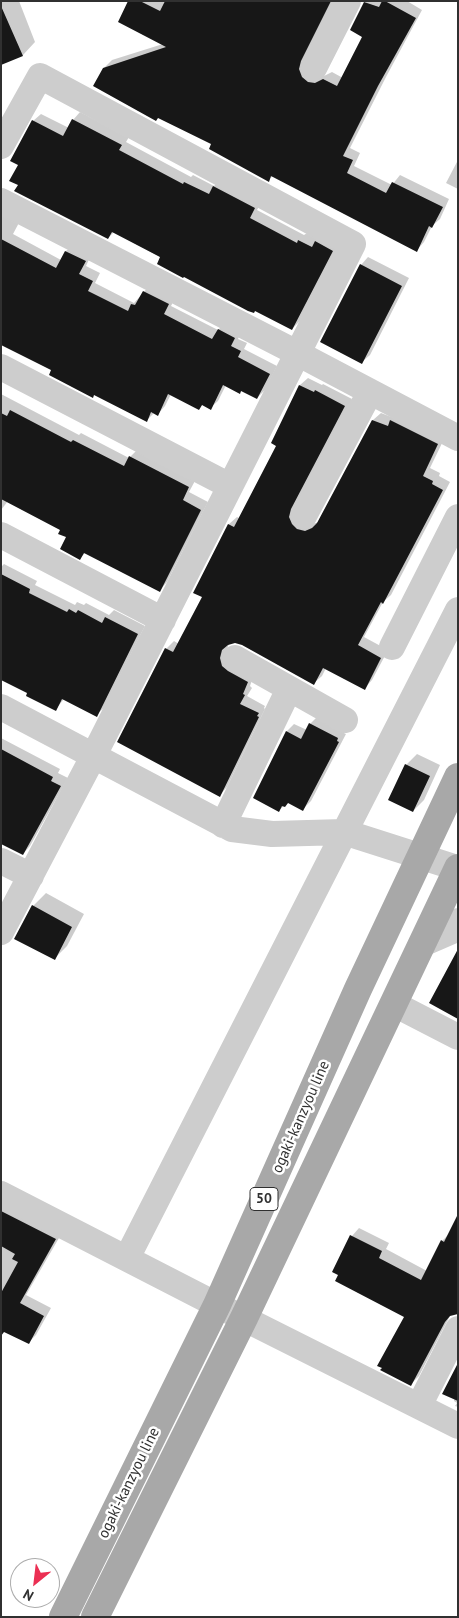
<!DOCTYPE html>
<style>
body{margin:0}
#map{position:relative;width:459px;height:1618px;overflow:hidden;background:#fff;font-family:"PT Sans",sans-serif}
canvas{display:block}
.frame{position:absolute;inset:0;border:2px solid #303030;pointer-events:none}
.north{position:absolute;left:10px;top:1558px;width:50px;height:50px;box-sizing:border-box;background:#fff;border:1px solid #acacac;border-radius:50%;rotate:209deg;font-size:14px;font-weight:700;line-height:20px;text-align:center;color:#303030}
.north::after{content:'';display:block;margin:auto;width:18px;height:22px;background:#eb2f53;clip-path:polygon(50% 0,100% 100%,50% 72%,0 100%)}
</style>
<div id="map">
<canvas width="459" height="1618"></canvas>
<div class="frame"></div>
<div class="north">N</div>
</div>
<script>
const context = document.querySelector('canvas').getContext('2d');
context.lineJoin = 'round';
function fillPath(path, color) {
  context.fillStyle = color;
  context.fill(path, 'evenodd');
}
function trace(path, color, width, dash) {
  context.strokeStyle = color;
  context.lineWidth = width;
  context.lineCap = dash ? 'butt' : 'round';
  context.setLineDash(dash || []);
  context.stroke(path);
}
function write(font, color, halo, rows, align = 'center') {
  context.font = font + ' "PT Sans",sans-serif';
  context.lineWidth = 5;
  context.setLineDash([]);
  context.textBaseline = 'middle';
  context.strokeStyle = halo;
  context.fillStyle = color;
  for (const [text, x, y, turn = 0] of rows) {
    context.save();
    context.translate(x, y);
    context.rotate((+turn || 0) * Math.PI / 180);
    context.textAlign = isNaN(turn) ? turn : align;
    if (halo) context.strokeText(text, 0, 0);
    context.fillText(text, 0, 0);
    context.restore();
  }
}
fillPath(new Path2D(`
 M1,1h18l16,41 -12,13 -22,9z
 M130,1h32l3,2 169,-2 -10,75 8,-4 11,6 21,-42 1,-33 2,-2h40l15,9 -36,67 -36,71 10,5 -6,13 38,19 8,-10 49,24 -9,20 -8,7 -8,16 -7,8 -144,-74 -5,4 -164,-112 8,-8 51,-16z
 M80,112l49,25 -3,5 65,35 2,-2 21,11 7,-7 41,21 -5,10 47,25 3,-2 33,10 -40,78 -8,8 -178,-97 -6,6 -89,-53 1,-21 13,-43 8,-7 28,14 4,-8z
 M458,160v29l-12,-6z
 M1,208l20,11 -8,15 48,26 5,-9 8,-7 18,9 -6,13 14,7 -5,10 39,20 17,-19 25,12 -5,10 47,24 8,-8 16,8 -4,9 9,4 -3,6 33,17 -12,24 -8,8 -15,-8 -3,3 -13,-8 -8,16 -8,7 -7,-4 -4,5 -28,-15 -6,12 -7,8 -3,-2 -9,9 -145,-78z
 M368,257l41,21 -39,77 -8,7 -1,-97z
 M308,378l14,7 1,-1 29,15 -40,125 7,-2 54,-102 8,-7 64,24 -15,31 10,5 -1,3 11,6 -59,113 -8,7 -19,35 24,13 -16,30 -7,8 -39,-20 -4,8 -8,7 -71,-39 -9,-2 -5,2 -2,5 27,25 -4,12 2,2 -5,8 18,10 -1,2 1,1 -38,78 -7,8 -54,-146 8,-8 5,3 24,-47 -9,-4 35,-69 8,-7 2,1 39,-73 -6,-2 28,-58z
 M1,394l78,41 2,-2 48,25 9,-9 58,30 -7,13 19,10 -41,80 -7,8 -74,-38 -6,6 -18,-29 -54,-28 -7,9z
 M4,564l33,17 -2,4 40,20 2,-3 7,3 2,-2 23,12 5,-5 31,16 -41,82 -8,7 -32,-16 -9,11 -26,-17 -28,-14v-112z
 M318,716l27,14 -1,3 2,1 -35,67 -8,8 -14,-7 -10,8 -25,-12 33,-67 7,-7 13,6 3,-6z
 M1,738l59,31 -2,4 10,5 -38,68 -7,8 -22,-12z
 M417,754l23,11 -16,35 -11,11 -7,-46z
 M46,893l38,21 -17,32 -13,13 -21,-53z
 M1,1199l62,32 -37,64 25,13 -15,27 -8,8 -27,-14z
 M359,1228l30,15 -3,6 41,22 15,-30 7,-7 2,80 -32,62 -8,8 -5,-68 -54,-80z
 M458,1365v42l-3,-1 2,-3 -3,-2z`), '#0003');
fillPath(new Path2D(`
 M128,1h12l20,10 5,-10h166l-30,60 -2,8 3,8 6,5 7,1 8,-4 14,7 25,-49 -12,-7 14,-28 15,5 3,-6h3l31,17 -38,68 -35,70 10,4 -6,13 39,20 6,-11 51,25 -11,21 -3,-2 -12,26 -146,-76 -2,6 -60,-33 2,-5 -53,-26 -2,3 -63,-35 10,-18 63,-21 -48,-25z
 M1,6l22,50 -22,9z
 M72,119l50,26 -3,5 64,34 1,-2 25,12 4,-8 42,22 -5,10 47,25 1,-3 14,7 3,-6 18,10 -41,79 -37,-19 -1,2 -6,-2 -64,-34 -1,1 -26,-14 3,-7 -48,-25 -4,7 -94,-48 4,-6 -9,-4 9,-16 -8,-4 22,-41 31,16z
 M1,239l55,29 9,-17 21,10 -7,13 14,7 -5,10 40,20 3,-7 4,1 8,-14 26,13 -5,10 48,25 6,-10 17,9 -4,8 10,5 -3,6 32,17 -13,25 -16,-8 -1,3 -17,-9 -12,25 -9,-5 -3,5 -31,-16 -10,22 -7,-4 -4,10 -53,-27 -1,3 -44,-23 2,-5 -50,-25z
 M360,264l42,22 -40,78 -42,-22z
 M299,385l15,7 1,-2 30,16 -54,103 -2,8 3,7 5,5 8,2 7,-3 5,-5 55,-103 16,6 2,-6 48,24 -15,32 10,5 -1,3 11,6 -60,114 -2,-2 -23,43 23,13 -16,32 -42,-22 -9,17 -72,-40 -7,-2 -7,2 -6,5 -2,8 2,8 6,5 20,11 -5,12 2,1 -5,9 19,9 -2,3 2,1 -39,80 -103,-55 48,-94 8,4 29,-55 -9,-4 35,-69 6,3 42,-81 -5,-3z
 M10,410l61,32 2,-2 51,26 5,-10 60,31 -6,13 18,10 -41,82 -76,-39 -4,7 -20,-11 6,-12 -8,-3 2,-4 -59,-31v-86l6,3z
 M1,574l29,15 -1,4 38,19 2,-3 7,4 2,-3 24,13 3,-6 33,17 -41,83 -35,-18 -6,12 -30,-15 1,-3 -26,-13z
 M309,723l29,15 -1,3 2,1 -36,69 -15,-8 -3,4 -3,-1 -3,6 -26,-14 33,-67 15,8z
 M1,749l52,28 -2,4 10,5 -38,69 -22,-11z
 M405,764l25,12 -17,36 -25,-12z
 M32,905l40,22 -17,33 -41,-21z
 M458,949v70l-29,-16z
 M1,1211l55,28 -36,64 24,13 -15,28 -25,-12 -3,4v-43l17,-31 -6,-3 3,-5 -14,-8z
 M458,1214v100l-8,2 -5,6 -34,64 -31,-16 2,-2 -5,-2 27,-49 -69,-36 3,-6 -6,-3 18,-37 32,16 -3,7 42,22 20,-40 3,2z
 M458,1363v38l-16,-7z`), '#171717');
trace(new Path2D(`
 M314,68l34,-67
 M1,146l39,-70 313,168 -259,511 -93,177
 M1,201l296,152 161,85
 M1,367l229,119
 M304,516l66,-124
 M1,535l162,85
 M392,647l66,-130
 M235,658l110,62
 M1,707l231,122 40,5 72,-2 113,36
 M223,825l66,-136
 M1,861l30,15
 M422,944l30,-13 6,-10
 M394,1004l64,33
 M1,1194l216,111 241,121
 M127,1258l331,-648
 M419,1406l39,-77`), '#cdcdcd', 26);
trace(new Path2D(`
 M63,1617l154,-312 141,-316 100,-212
 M95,1617l149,-299 214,-450`), '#a8a8a8', 28);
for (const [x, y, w] of [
 [264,1199,28]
]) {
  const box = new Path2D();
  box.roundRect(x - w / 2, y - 11.5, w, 23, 4);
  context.fillStyle = '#fff';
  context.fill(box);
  trace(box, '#303030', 1);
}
write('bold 14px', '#303030', null, [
 ["50",264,1199]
]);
write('15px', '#303030', '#fff', [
 ["ogaki-kanzyou line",301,1117,-66],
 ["ogaki-kanzyou line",129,1483,-64]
]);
</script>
